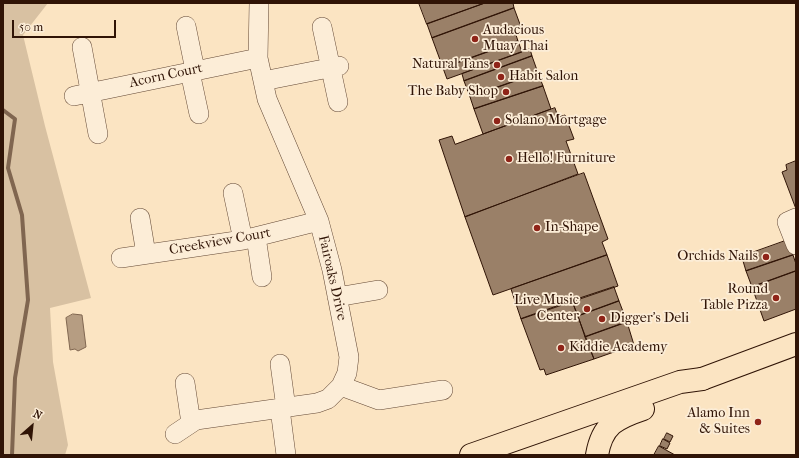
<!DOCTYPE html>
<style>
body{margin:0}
#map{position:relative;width:799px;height:458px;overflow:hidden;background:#fbe4c2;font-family:"IM FELL French Canon",serif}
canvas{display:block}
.frame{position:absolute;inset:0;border:4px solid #301406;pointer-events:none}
.north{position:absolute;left:12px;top:406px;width:40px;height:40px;-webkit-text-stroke:3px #fcedd7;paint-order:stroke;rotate:27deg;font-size:11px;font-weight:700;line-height:16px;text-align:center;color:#301406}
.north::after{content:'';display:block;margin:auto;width:14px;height:18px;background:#301406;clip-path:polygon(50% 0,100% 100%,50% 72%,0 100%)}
.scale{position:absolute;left:12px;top:20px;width:104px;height:18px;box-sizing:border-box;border:2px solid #301406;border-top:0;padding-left:5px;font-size:12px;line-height:14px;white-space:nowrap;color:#301406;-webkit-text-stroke:3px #fcedd7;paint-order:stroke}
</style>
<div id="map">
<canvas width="799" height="458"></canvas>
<div class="frame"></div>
<div class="north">N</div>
<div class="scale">50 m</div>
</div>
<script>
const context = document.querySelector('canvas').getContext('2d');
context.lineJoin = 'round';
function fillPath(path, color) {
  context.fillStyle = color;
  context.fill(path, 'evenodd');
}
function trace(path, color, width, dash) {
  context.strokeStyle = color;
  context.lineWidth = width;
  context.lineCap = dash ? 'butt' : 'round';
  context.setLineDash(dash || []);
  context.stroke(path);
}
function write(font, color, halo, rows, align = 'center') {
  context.font = font + ' "IM FELL French Canon",serif';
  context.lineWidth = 3.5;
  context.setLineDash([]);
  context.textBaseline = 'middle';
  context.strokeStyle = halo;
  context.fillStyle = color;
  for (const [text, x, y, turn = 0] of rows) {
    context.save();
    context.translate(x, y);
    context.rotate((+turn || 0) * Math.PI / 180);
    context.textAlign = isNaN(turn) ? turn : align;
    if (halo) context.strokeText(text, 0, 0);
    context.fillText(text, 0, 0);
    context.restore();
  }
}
fillPath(new Path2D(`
 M3,3h45l-25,32 22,91 46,172 -41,10 3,54 15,83 -3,10h-62z`), '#d8c1a2');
const water = new Path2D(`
 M73,314l9,1 4,32 -8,4 -3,-2 -5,1 -4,-32z`);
fillPath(water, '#b69d82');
trace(water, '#806650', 1);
trace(new Path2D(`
 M3,110l12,9 -7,49 14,47 6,85 -13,78 -3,77`), '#806650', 4);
const building = new Path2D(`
 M419,3h66l-58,21z
 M485,3h28l1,5 -82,30 -5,-14z
 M514,8l7,19 -7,2 4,12 -75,27 -11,-30z
 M518,41l4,11 -75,27 -4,-11z
 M530,49l2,7 -68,25 -2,-7z
 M532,56l6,17 -68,24 -6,-16z
 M538,73l5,13 -69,23 -4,-12z
 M543,86l8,23 -68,25 -9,-25z
 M555,108l3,9 7,-2 9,24 -8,2 12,33 -113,43 -26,-77 13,-4 3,8z
 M796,161v48l-14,-37 5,-2 -1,-5z
 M584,173l24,66 -6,3 5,13 -114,40 -28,-78z
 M785,241l4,4 4,10 -47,16 -3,-10 5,-1 -2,-5z
 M607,255l11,31 -97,33 -10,-30z
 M793,255l3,9v7l-44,16 -6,-16z
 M796,271v38l-32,12 -12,-34z
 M614,287l5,14 -41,15 -6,-15z
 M572,301l22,58 -48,16 -2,-6 -4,1 -19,-51z
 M619,301l8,21 -42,15 -7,-21z
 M627,322l7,23 -40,14 -9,-22z
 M667,433l6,3 -3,6 -6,-3z
 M663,439l7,4 -3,6 -7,-3z
 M659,446l7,4 9,5h-21z`);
fillPath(building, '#9a8068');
trace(building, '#301406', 1);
const minor = new Path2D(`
 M186,26l9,44
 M322,27l16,75
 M82,47l16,87
 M190,72l9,42
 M263,81l76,-15
 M74,96l184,-38
 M233,193l10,47
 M140,218l6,36
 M796,218l-9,4 9,23
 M256,237l6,40
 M121,258l122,-18 76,-19
 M337,297l41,-7
 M280,364l6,44
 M185,383l6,40
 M341,386l38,14 64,-10
 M280,409l6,46
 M175,434l21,-14 121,-17 11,-4 13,-13 6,-13 2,-16 -17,-87 -13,-49 -52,-122 -9,-41 1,-55`);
const major = new Path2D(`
 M702,379l94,-35`);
const highway = new Path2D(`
 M471,455l209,-73 22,-3
 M597,455c5,-30 19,-37 46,-46`);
trace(minor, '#634835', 20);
trace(major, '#301406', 24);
trace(highway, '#301406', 24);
trace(minor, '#fcedd7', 19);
trace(major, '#fbe4c2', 22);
trace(highway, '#fbe4c2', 22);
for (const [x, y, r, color] of [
 [475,39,4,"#8f2418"],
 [497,65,4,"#8f2418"],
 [501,77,4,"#8f2418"],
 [506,92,4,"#8f2418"],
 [497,121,4,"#8f2418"],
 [509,159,4,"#8f2418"],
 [537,228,4,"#8f2418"],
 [766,257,4,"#8f2418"],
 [776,298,4,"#8f2418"],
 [587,309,4,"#8f2418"],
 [602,319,4,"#8f2418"],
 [561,348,4,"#8f2418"],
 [758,422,4,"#8f2418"]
]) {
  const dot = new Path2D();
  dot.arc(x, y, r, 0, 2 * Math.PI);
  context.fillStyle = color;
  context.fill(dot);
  trace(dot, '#fcedd7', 1.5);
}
write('14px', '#301406', '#fcedd7', [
 ["Audacious",483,31],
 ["Muay Thai",483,47],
 ["Natural Tans",489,65,"right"],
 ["Habit Salon",509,77],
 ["The Baby Shop",498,92,"right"],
 ["Solano Mortgage",505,121],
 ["Hello! Furniture",517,159],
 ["In-Shape",545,228],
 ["Orchids Nails",758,257,"right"],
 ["Round",768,290,"right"],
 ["Table Pizza",768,306,"right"],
 ["Live Music",579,301,"right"],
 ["Center",579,317,"right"],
 ["Digger's Deli",610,319],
 ["Kiddie Academy",569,348],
 ["Alamo Inn",750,414,"right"],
 ["& Suites",750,430,"right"]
], 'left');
write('14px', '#301406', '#fcedd7', [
 ["Acorn Court",166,76,-12],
 ["Creekview Court",220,242,-10],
 ["Fairoaks Drive",332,278,77]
]);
</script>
